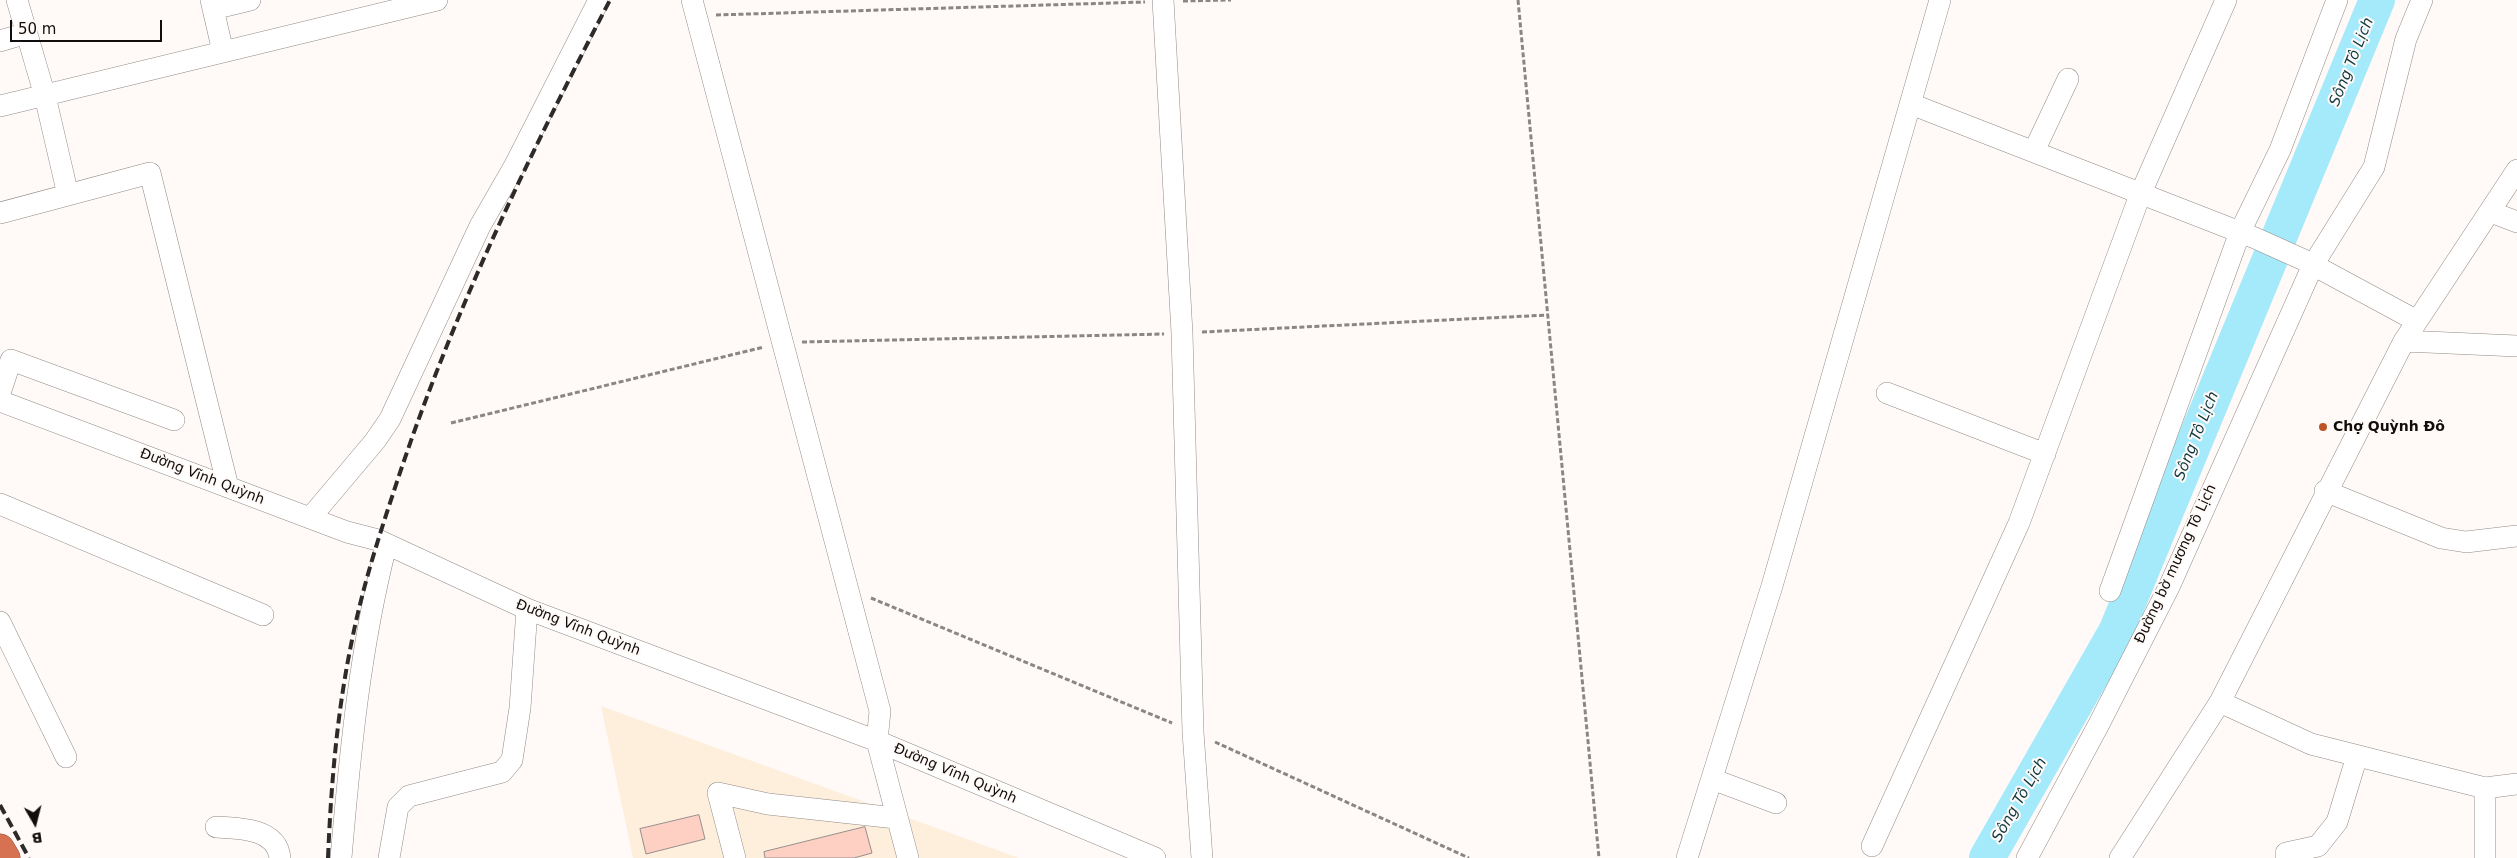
<!DOCTYPE html>
<meta charset="utf-8">
<style>
body{margin:0}
#map{position:relative;width:2517px;height:858px;overflow:hidden;background:#fffaf7;font-family:"DejaVu Sans",sans-serif}
canvas{display:block}
.north{position:absolute;left:10px;top:798px;width:50px;height:50px;-webkit-text-stroke:4px #fffaf7;paint-order:stroke;rotate:172deg;font-size:14px;font-weight:700;line-height:20px;text-align:center;color:#100d0c}
.north::after{content:'';display:block;margin:auto;width:18px;height:22px;background:#100d0c;clip-path:polygon(50% 0,100% 100%,50% 72%,0 100%)}
.scale{position:absolute;left:10px;top:20px;width:152px;height:22px;box-sizing:border-box;border:2px solid #100d0c;border-top:0;padding-left:6px;font-size:15px;line-height:18px;white-space:nowrap;color:#100d0c;-webkit-text-stroke:4px #fffaf7;paint-order:stroke}
</style>
<div id="map">
<canvas width="2517" height="858"></canvas>
<div class="north">B</div>
<div class="scale">50 m</div>
</div>
<script>
const context = document.querySelector('canvas').getContext('2d');
context.lineJoin = 'round';
function fillPath(path, color) {
  context.fillStyle = color;
  context.fill(path, 'evenodd');
}
function trace(path, color, width, dash) {
  context.strokeStyle = color;
  context.lineWidth = width;
  context.lineCap = dash ? 'butt' : 'round';
  context.setLineDash(dash || []);
  context.stroke(path);
}
function write(font, color, halo, rows, align = 'center') {
  context.font = font + ' "DejaVu Sans",sans-serif';
  context.lineWidth = 4;
  context.setLineDash([]);
  context.textBaseline = 'middle';
  context.strokeStyle = halo;
  context.fillStyle = color;
  for (const [text, x, y, turn = 0] of rows) {
    context.save();
    context.translate(x, y);
    context.rotate((+turn || 0) * Math.PI / 180);
    context.textAlign = isNaN(turn) ? turn : align;
    if (halo) context.strokeText(text, 0, 0);
    context.fillText(text, 0, 0);
    context.restore();
  }
}
fillPath(new Path2D(`
 M601,706l418,152h-386z`), '#feeedc');
trace(new Path2D(`
 M1987,858l129,-226 261,-632`), '#a4eafb', 36);
const building = new Path2D(`
 M699,815l6,24 -59,15 -6,-25z
 M865,827l7,26 -18,5h-89l-1,-6z`);
fillPath(building, '#fed0c4');
trace(building, '#968e8c', 1);
const minor = new Path2D(`
 M17,0l28,96 23,99
 M211,0l12,52
 M692,0l188,711 -3,30 31,117
 M1163,0l19,333 11,399 9,126
 M213,9l37,-9
 M0,41l27,-8
 M1911,104l344,134 49,22 113,61
 M0,106l437,-106
 M2034,151l34,-72
 M2491,212l26,10
 M0,213l150,-40 78,314
 M2404,341l113,5
 M0,393l11,-33 163,60
 M1887,393l158,61
 M0,401l347,131 31,8 149,69 350,132 278,117
 M2325,491l116,47 25,4 51,-6
 M0,504l263,111
 M310,518l65,-77 15,-22 90,-193 35,-61 84,-165
 M2110,591l130,-359 40,-82 57,-150
 M0,622l66,135
 M2220,702l91,42 174,44 32,-4
 M1712,779l64,24
 M216,827c23,1 61,1 64,31
 M1872,846l147,-323 121,-328 86,-195
 M341,858c9,-105 19,-210 45,-312
 M389,858l9,-51 11,-11 93,-24 10,-12 8,-52 7,-99
 M735,858l-17,-65 50,11 128,14
 M1687,858l85,-272 168,-586
 M2027,858l72,-134 70,-137 144,-322 61,-98 32,-128 16,-39
 M2120,858l100,-156 184,-361 113,-171
 M2286,858v-5l32,-7 19,-24 20,-66
 M2485,858v-70`);
const highway = new Path2D(`
 M0,848l6,10`);
trace(minor, '#928b87', 22);
trace(highway, '#914f3a', 29);
trace(new Path2D(`
 M1518,0l81,858
 M1183,1l48,-1
 M716,15l429,-13
 M1202,332l346,-17
 M802,342l362,-8
 M451,423l313,-76
 M871,598l301,125
 M1215,742l254,116`), '#8a8684', 3, [5, 2.5]);
trace(minor, '#fff', 21);
trace(highway, '#d67252', 28);
trace(new Path2D(`
 M0,805l29,53
 M328,858c3,-73 9,-146 24,-218 10,-50 25,-98 41,-146 55,-171 134,-335 217,-494`), '#2e2a29', 4, [10, 5]);
for (const [x, y, r, color] of [
 [2323,427,5,"#bb5526"]
]) {
  const dot = new Path2D();
  dot.arc(x, y, r, 0, 2 * Math.PI);
  context.fillStyle = color;
  context.fill(dot);
  trace(dot, '#fffaf7', 2);
}
write('bold 14px', '#100d0c', '#fffaf7', [
 ["Chợ Quỳnh Đô",2333,427]
], 'left');
write('14px', '#100d0c', '#fffaf7', [
 ["Đường Vĩnh Quỳnh",202,477,21],
 ["Đường bờ mương Tô Lịch",2176,564,-65],
 ["Đường Vĩnh Quỳnh",578,628,21],
 ["Đường Vĩnh Quỳnh",955,774,23]
]);
write('italic 15px', '#0d3841', '#fffaf7', [
 ["Sông Tô Lịch",2352,62,-68],
 ["Sông Tô Lịch",2197,436,-68],
 ["Sông Tô Lịch",2020,800,-60]
]);
</script>
